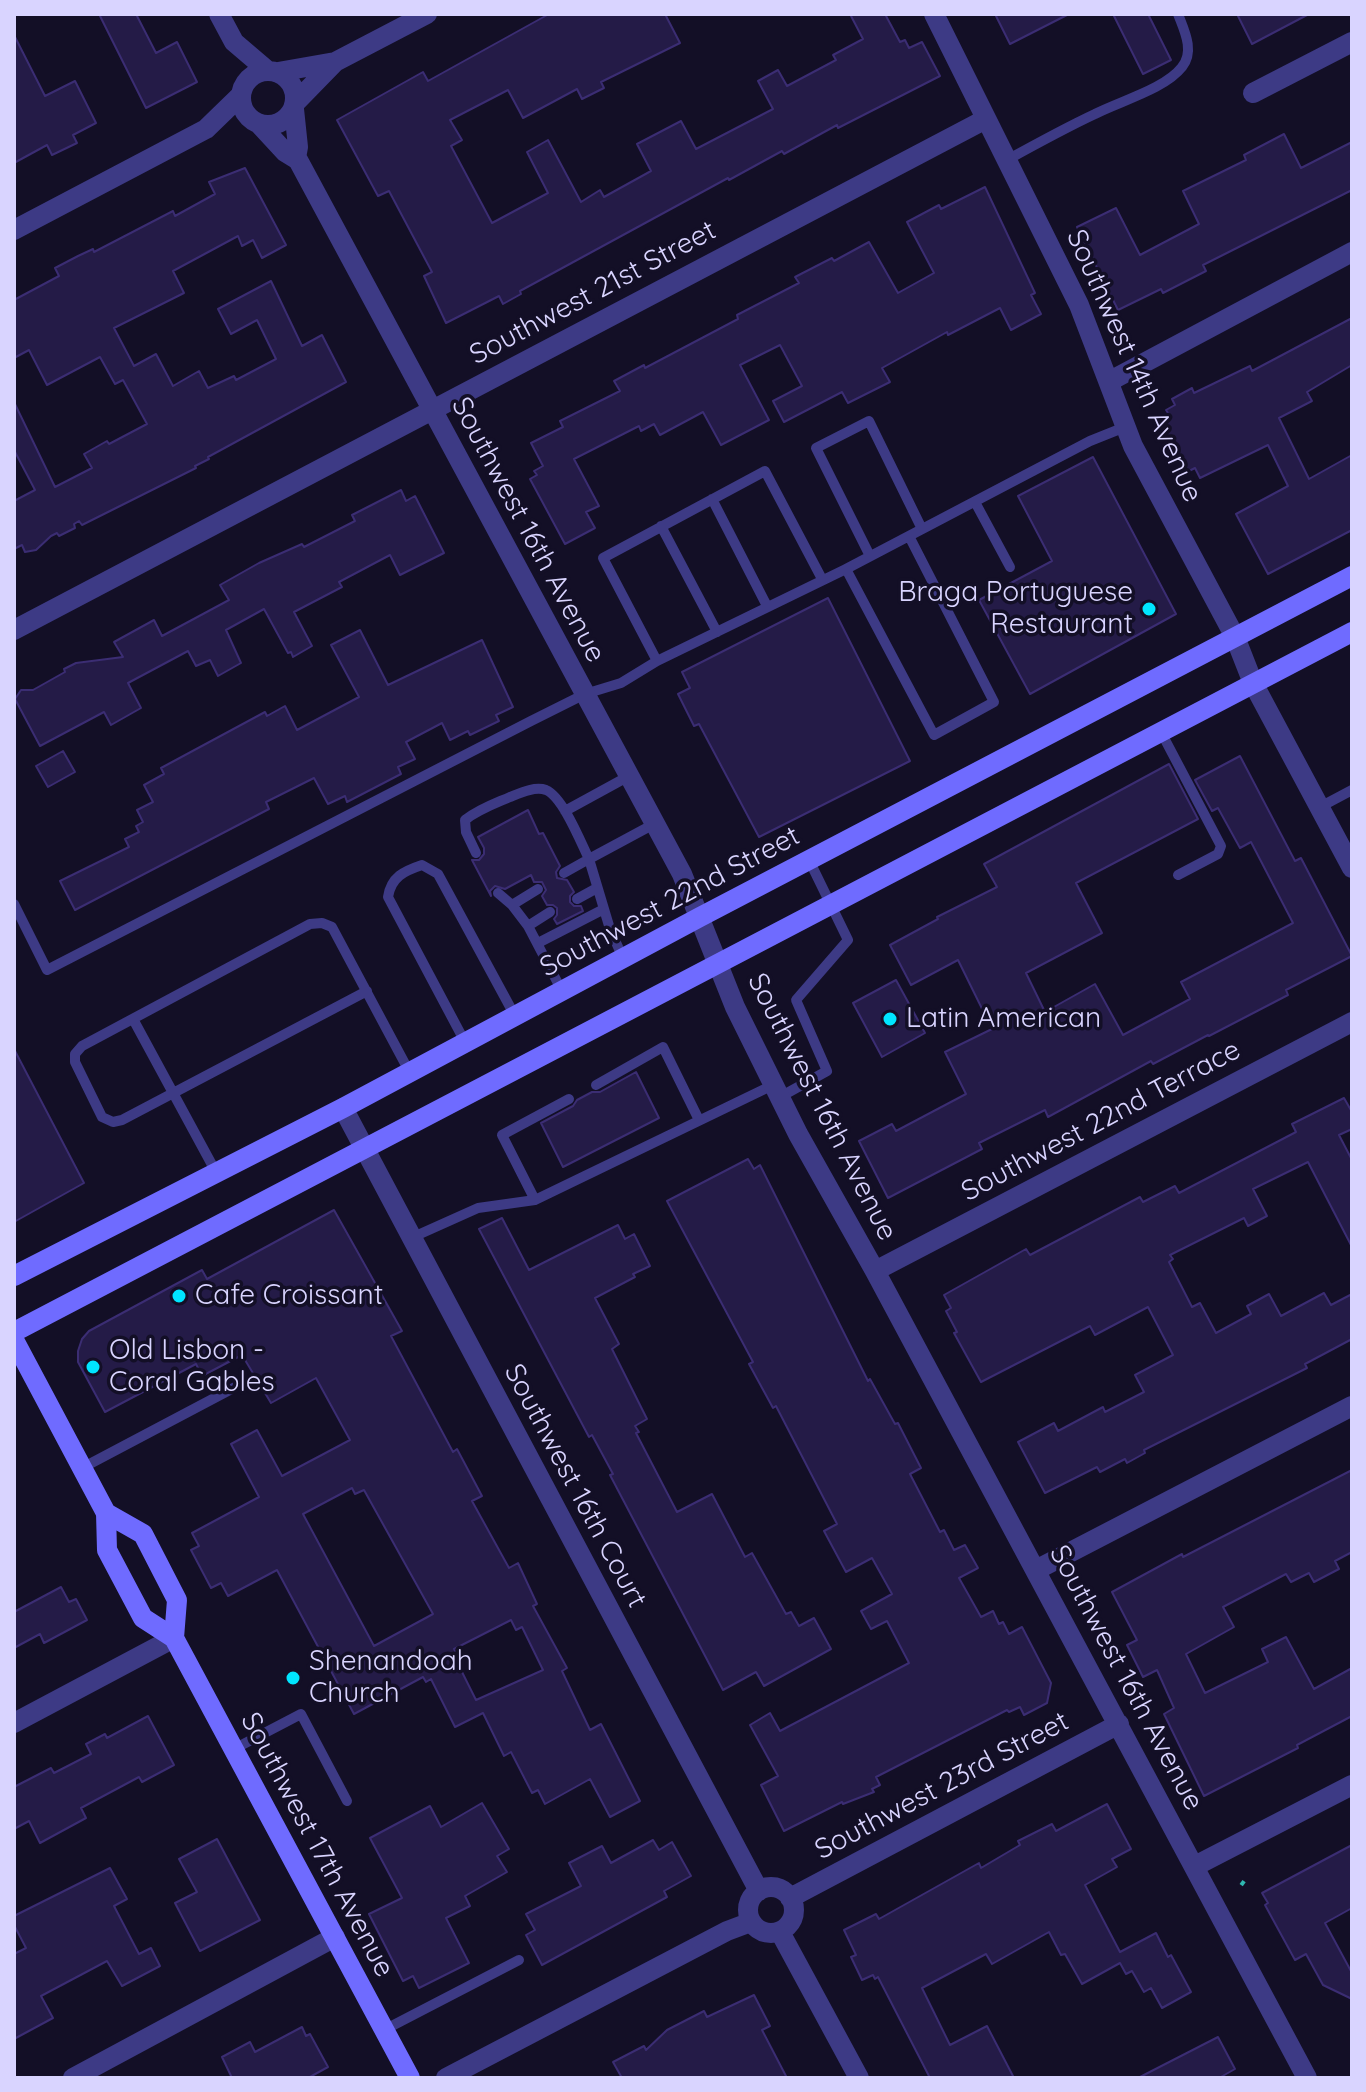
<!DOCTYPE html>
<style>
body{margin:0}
#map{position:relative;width:1366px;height:2092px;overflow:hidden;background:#130f26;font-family:Quicksand,sans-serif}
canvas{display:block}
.frame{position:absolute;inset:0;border:16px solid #d9d4ff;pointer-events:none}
</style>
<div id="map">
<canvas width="1366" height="2092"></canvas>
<div class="frame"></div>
</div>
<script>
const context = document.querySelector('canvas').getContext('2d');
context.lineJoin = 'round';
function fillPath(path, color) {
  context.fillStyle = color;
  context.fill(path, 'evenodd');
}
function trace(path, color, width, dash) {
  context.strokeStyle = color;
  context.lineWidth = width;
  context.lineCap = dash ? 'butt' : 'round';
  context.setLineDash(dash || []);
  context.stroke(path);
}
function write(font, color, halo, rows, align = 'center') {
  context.font = font + ' Quicksand,sans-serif';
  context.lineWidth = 7;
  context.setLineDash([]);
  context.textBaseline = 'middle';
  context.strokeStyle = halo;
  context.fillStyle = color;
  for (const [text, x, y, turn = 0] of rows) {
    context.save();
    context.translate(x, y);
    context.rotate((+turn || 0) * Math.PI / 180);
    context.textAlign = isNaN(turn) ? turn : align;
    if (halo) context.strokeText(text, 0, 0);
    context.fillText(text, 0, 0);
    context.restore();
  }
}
const building = new Path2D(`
 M99,14h37l20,39 21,-11 20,40 -51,26z
 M549,14h116l15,29 -79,39 3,6 -22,11 -5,-10 -54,29 -15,-28 -58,30 12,20 -11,6 41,77 56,-30 -21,-41 21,-12 33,62 19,-12 4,7 47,-26 -14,-27 44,-23 15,28 77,-40 -15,-28 20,-11 9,16 49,-26 -3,-5 30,-16 -13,-25h35l15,28 5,-2 4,8 13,-6 18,34 -102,52 -1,-3 -53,29 -2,-3 -53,29 -1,-2 -208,113 1,3 -18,10 -4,-8 -53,27 -22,-47 8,-4 -43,-81 -11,5 -41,-76 86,-48 5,9z
 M995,14h74l-59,30z
 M1113,14h35l23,46 -28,14z
 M1237,14h72l-57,30z
 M14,35l31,61 30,-15 21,42 -23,12 4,8 -25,12 -5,-10 -33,18z
 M1284,134l17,34 51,-26v48l-149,75 3,6 -43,22 -2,-4 -43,21 -41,-83 39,-19 24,47 59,-31 -16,-33 63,-31 -2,-5z
 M245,168l41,77 -24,13 -9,-18 -11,6 -4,-10 -65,35 11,22 -70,35 20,38 22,-12 17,32 26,-15 9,17 26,-12 2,4 40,-21 -19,-39 -26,14 -13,-25 53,-28 31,65 20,-11 24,47 -138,75 1,2 -14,7 1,2 -114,57 -3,-4 -5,3 1,4 -16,8 -2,-3 -6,3 -15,14 -11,2 -3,-7 -8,4v-48l21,-11 -21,-40v-48l41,85 37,-19 -8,-14 23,-13 2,3 38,-20 -24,-44 -8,4 -15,-27 -53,28 -18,-35 -15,8v-58l45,-24 -4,-8 23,-12 15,-7 1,3 79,-41 2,5 40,-22 -6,-12z
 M985,187l50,106 -4,2 10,19 -30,16 -11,-22 -52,27 -1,-3 -65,36 8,14 -42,21 -6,-11 -58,30 -11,-21 29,-15 -22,-41 -40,20 29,55 -48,25 -18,-33 -43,23 -6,-11 -13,7 -2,-5 -65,33 25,47 -13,6 9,16 -30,16 -35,-65 7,-4 -3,-4 9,-5 -12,-23 32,-16 -3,-6 60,-30 -6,-10 30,-16 1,3 93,-49 -1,-4 62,-32 -4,-6 37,-19 2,3 35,-19 29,51 36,-20 -27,-51 32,-17 2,4z
 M1352,318v47l-45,27 5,9 -33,17 30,61 43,-24v75l-84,44 -32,-60 52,-28 -20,-41 -68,33 -5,-10 -10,5 -25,-52 10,-5 -4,-6 9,-5 -3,-6 20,-11 2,5 56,-27 2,5z
 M1093,457l83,157 -146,80 -51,-94 73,-39 -34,-65z
 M401,490l5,11 9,-5 29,57 -44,22 -10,-20 -51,27 3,5 -48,25 18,34 -19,11 -2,-5 -3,1 -24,-44 -38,21 15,33 -23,13 -8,-16 -14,6 -8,-15 -60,32 13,25 -30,17 -7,-13 -64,34 -25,-47 6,-9h12l32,-18 -1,-3 12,-6 47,-6 -9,-15 40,-22 8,16 67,-36 -9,-15 39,-22 43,-19 2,3 51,-26 -3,-6z
 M828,598l82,163 -151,76 -60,-113 -5,2 -16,-32 12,-6 -8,-16z
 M360,630l28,55 94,-45 31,67 -17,8 3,6 -29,14 -2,-4 -18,9 -8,-17 -36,19 9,17 -17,8 3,7 -54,28 -2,-6 -17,8 -14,-26 -48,24 3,7 -194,101 -15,-29 69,-34 -4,-8 14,-7 -3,-6 7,-4 -6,-12 16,-8 -9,-17 20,-11 -3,-6 104,-56 2,4 18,-10 12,24 62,-33 -28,-52z
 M63,751l12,21 -27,15 -12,-21z
 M1240,756l55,105 6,-3 51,98 -66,34 2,5 -79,41 -1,-1 -55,29 -2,-3 -103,56 -3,-7 -66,33 3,6 -94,49 -29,-57 33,-17 4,7 70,-37 -21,-42 47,-23 -34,-69 -47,25 -21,-40 48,-26 -1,-2 60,-30 -13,-23 185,-100 29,55 -122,64 26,50 -76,40 19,39 50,-28 28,51 67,-36 -9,-17 112,-59 -42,-81 -11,6 -22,-40 -6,3 -17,-31z
 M528,810l11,24 4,-1 17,33 -4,6 1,6 10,2 7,12 -4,4v6l4,4h7l2,5 -26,13 -3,-5 3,-4v-7l-4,-3h-6l-5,-9 4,-6 -4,-8h-8l-3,-7 -26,14 -10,-3 -5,5 1,5 -19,-36h7l5,-6v-6l-6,-11z
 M896,980l29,53 -43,24 -29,-54z
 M14,1049l70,134 -70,39z
 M636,1072l23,46 -96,49 -22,-44 32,-17 4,-6 15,-8h8z
 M1344,1098l8,14v17l-13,6 13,25v87l-44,-85 -55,27 14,27 -19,10 -4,-8 -74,37 3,4 -4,3 23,45 8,-4 16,30 35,-19 -4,-8 22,-12 12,22 43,-23 7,12 21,-11v45l-47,25 2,4 -163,82 1,3 -18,10 -2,-4 -25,13 -3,-5 -52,26 -27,-51 36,-19 4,8 45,-24 2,5 39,-20 -9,-17 38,-20 -25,-48 -53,28 -5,-9 -109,56 -27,-49 3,-1 -11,-21 5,-3 -7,-13 82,-46 4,6 110,-58 3,5 32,-16 4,7 117,-61 -4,-8z
 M748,1159l6,10 6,-4 108,216 2,-2 25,45 3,-1 23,45 -11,6 30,58 4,-2 10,20 11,-5 13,23 -19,10 22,39 12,-6 6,13 4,-2 6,12 13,-7 29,56 -4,20 -23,12 -4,-8 -11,5 -2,-2 -131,67 4,8 -8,4 2,3 -31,12 -1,-2 -58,29 -23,-46 17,-9 -28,-51 20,-12 10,18 129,-68 -22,-42 -16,8 -10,-18 31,-17 -20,-36 -26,14 -22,-41 13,-7 -61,-118 -3,2 -24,-44 4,-2 -86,-161z
 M334,1210l68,121 -11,5 62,116 4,-3 25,47 -10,5 37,67 9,-5 19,41 -4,2 34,62 -5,3 28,59 11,-6 39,77 -30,16 -20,-38 -45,25 -7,-14 -6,3 -21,-41 -7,4 -21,-43 -28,14 -24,-48 -5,3 -3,-5 -69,37 -77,-144 -49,26 -7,-13 -10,5 -20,-38 8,-4 -7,-13 67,-36 -28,-53 26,-14 25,46 68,-36 -34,-62 -45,25 -29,-48 -40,21 -6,-12 -91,48 -27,-50v-11l4,-12 7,-8 113,-61 5,9zM352,1488l3,6 9,-4 69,124 -59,32 -71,-132zM511,1620l5,10 6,-3 21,43 -67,30 -18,-36 3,-2 -7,-13z
 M502,1218l27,52 89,-45 7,14 9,-5 16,32 -17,8 2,3 -40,21 24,46 -7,5 35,70 -12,7 4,6 -3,1 41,79 35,-18 33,63 7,-4 34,61 5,-2 8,14 15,-8 17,31 -67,37 -8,-14 -33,18 -113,-215 3,-1 -21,-39 -3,2 -110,-208z
 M1352,1470v82l-17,9 4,8 -25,13 -5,-9 -18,9 -5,-8 -63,33 11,20 -48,27 19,39 63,-31 -6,-13 24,-12 28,52 38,-21v48l-55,29 1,3 -94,48 -40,-82 10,-6 -17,-38 -14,7 -16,-32 10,-5 -25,-48 70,-38 1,3z
 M61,1587l8,15 7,-3 11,21 -43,23 -4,-9 -26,14v-36z
 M148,1716l26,49 -32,17 -3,-5 -58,31 5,10 -46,25 -11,-22 -15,8v-42l37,-19 3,5 37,-19 -5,-10 19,-10 2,4z
 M482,1803l27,46 -12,7 10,16 -42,24 5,10 -24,12 23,45 -50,25 -6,-12 -10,5 -34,-67 33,-16 -32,-60 60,-32 11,21z
 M1107,1804l24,45 -19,10 5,8 -32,18 35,67 36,-19 12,24 3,-2 20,37 -29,16 -11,-20 -7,4 -12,-21 -6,3 -6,-11 -38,21 -17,-30 -4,1 -12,-23 -57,32 -6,-10 -64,34 28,57 37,-19 27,52h-84l-52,-101 -3,2 -2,-4 -11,5 -11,-23 5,-2 -12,-25 32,-16 3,5 100,-56 2,5 39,-23 -2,-4 34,-17 4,7z
 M217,1839l43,81 -60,31 -25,-48 22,-11 -18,-33z
 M653,1840l6,10 13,-8 19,34 -27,15 3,6 -125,68 -16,-30 9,-5 -9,-16 55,-28 -12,-23 33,-17 9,17z
 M1352,1845v63l-27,15 27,50v26l-29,-14 -17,-31 -11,6 -30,-55 3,-2 -6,-10z
 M110,1868l17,31 -13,7 25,48 12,-6 9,18 -38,20 -15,-25 -66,35 12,22 -39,21v-85l12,-6 -12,-23v-9z
 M754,1995l16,31 -8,4 25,48h-165l-9,-16 31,-16 2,4 21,-20 37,-19 3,6z
 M302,2027l4,9 4,-2 18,33 -20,11h-76l-10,-21 28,-15 5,10z
 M1218,2037l17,32 -16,9h-81z`);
fillPath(building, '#241b47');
trace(building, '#3b2d73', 2);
trace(new Path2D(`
 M1241,1882l7,5`), '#2fb8b0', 5, [4, 6]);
trace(new Path2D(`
 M1007,160c29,-16 58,-32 88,-46 25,-13 70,-25 87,-47 13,-16 2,-37 -4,-53
 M712,499l55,107
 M975,502l35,65
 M661,526l56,106
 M870,556l-54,-108 53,-27 53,108
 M846,569l88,166 60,-33 -85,-166
 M657,661l-54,-103 162,-87 57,108
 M1161,732l60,114 -3,8 -40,21
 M1320,807l32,-17
 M565,811l64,-35
 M476,853l-10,-21 -1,-12c14,-11 29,-16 45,-23 10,-4 25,-11 36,-7 17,7 35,53 43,69l65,-35
 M564,873l25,-14 21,70 13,29
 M538,889l-26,16 16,21 22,-14
 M498,893l14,12
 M577,899l20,-11
 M14,904l33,66 484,-249 54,-27 36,-11 36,-22 189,-92 244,-128 35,-14
 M528,926l34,65
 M538,943l66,-34
 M367,991l-245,129 -9,2 -11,-5 -27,-55v-8l7,-8 228,-122 12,-1 10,4 78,146
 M133,1019l84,155
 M465,1042l-77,-145c3,-20 16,-26 34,-32l16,9 77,142
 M596,1085l67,-38 36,73
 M780,1097l47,-26 -31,-71 52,-60 -39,-80
 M535,1200l-33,-65 67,-36
 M411,1238l67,-30 57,-8 238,-115
 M82,1468l159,-84
 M234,1749l67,-35 46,87
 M384,2030l135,-70`), '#3d3a85', 10);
trace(new Path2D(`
 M219,14l15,28 34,29
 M934,14l145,291 54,141 102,191 18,46 99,185
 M241 98a27 27 0 1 1 54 0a27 27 0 1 1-54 0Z
 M278,72l57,-10 92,-48
 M1253,93l99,-51
 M296,102l39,-40
 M294,109l4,38 -2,11
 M260,125l25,27 13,8 384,714 53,133 63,127 77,137 432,807
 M14,230l192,-101 35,-34
 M1110,381l242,-129
 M14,630l972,-511
 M343,1108l416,783
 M875,1271l477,-249
 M1036,1570l316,-164
 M14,1723l160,-85
 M1195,1866l157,-81
 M748 1910a23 23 0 1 1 46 0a23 23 0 1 1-46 0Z
 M790,1898l329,-174
 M780,1932l79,146
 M73,2078l262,-141
 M446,2078l281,-147 24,-9`), '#3d3a85', 20);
trace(new Path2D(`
 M14,1276l329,-168 357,-191 652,-341
 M14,1332l1338,-700
 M14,1340l92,173 1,37 36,68 31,20 236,440
 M106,1513l37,21 34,66 -3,38`), '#6f6bff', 20);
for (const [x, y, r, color] of [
 [1149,609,8,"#00e5ff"],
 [890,1019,8,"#00e5ff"],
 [179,1296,8,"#00e5ff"],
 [93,1367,8,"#00e5ff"],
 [293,1678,8,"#00e5ff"]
]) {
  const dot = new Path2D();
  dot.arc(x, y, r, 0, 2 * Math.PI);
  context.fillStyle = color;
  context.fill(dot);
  trace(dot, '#130f26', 3);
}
write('28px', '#d9d4ff', '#130f26', [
 ["Southwest 21st Street",593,293,-28],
 ["Southwest 14th Avenue",1134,366,66],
 ["Southwest 16th Avenue",528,530,62],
 ["Southwest 22nd Street",670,902,-28],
 ["Southwest 16th Avenue",822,1107,63],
 ["Southwest 22nd Terrace",1101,1121,-28],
 ["Southwest 16th Court",575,1486,62],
 ["Southwest 16th Avenue",1126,1678,62],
 ["Southwest 23rd Street",942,1786,-28],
 ["Southwest 17th Avenue",317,1845,62]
]);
write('28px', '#d9d4ff', '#130f26', [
 ["Braga Portuguese",1133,593,"right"],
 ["Restaurant",1133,625,"right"],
 ["Latin American",906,1019],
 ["Cafe Croissant",195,1296],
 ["Old Lisbon -",109,1351],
 ["Coral Gables",109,1383],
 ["Shenandoah",309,1662],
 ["Church",309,1694]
], 'left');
</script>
